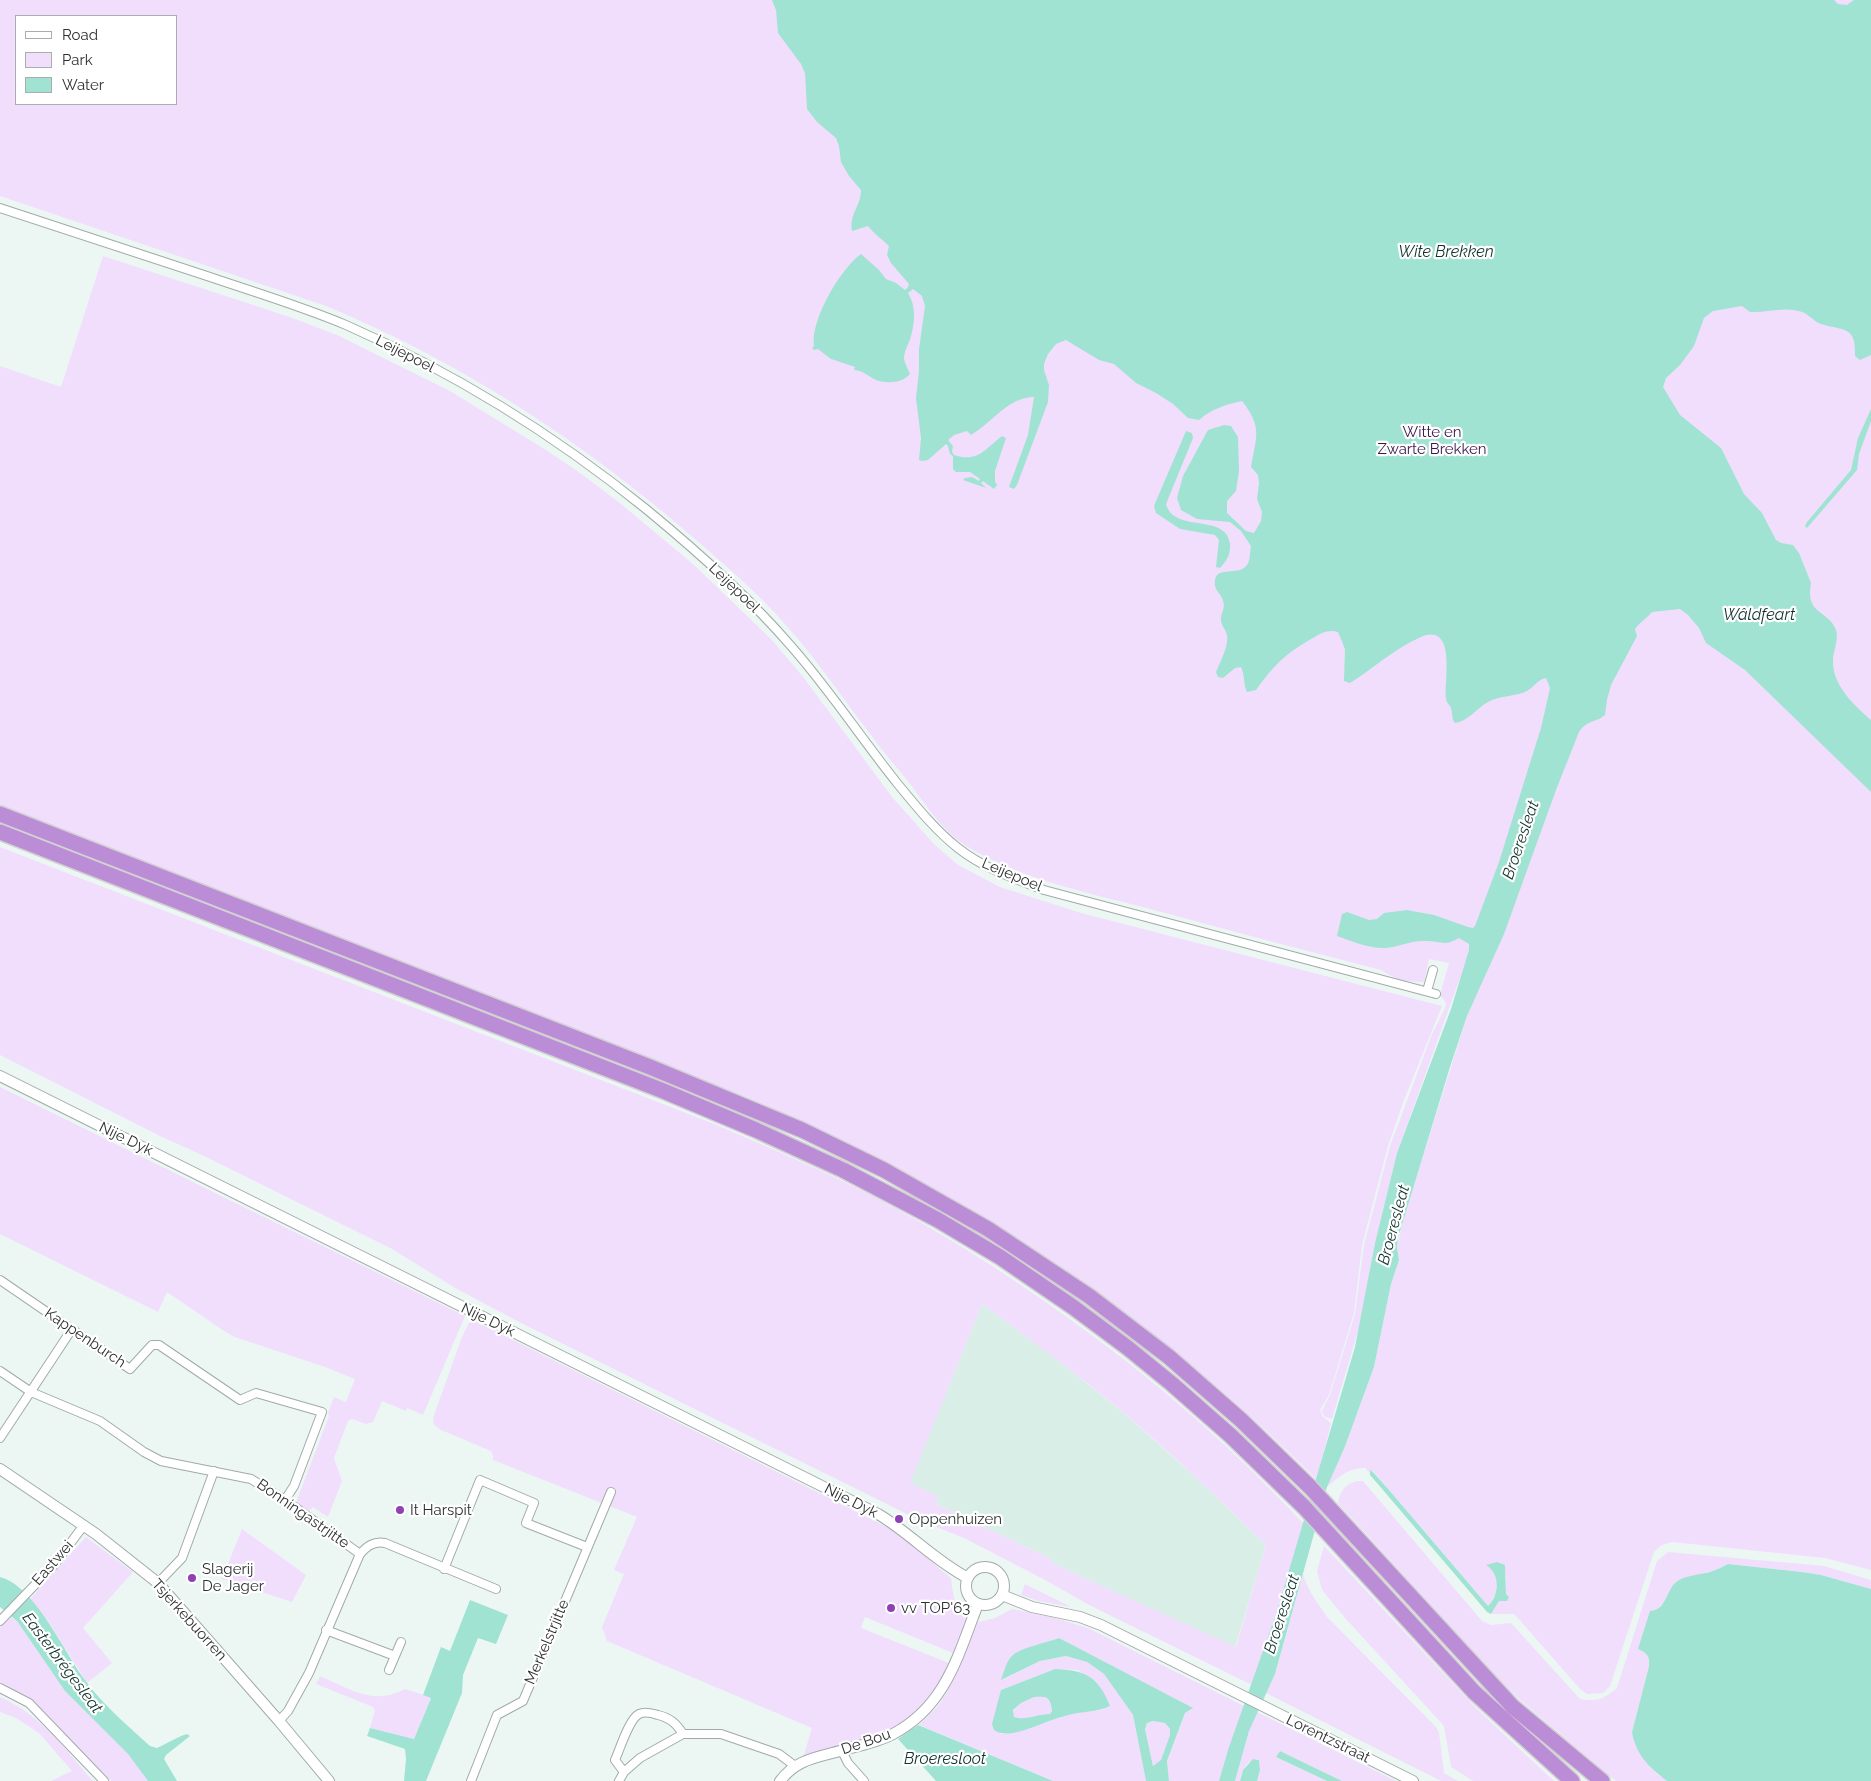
<!DOCTYPE html>
<meta charset="utf-8">
<style>
body{margin:0}
#map{position:relative;width:1871px;height:1781px;overflow:hidden;background:#ecf7f4;font-family:Raleway,sans-serif}
canvas{display:block}
.legend{position:absolute;left:15px;top:15px;width:162px;height:90px;box-sizing:border-box;background:#fff;border:1px solid #abadac;margin:0;padding:6px 9px;list-style:none;font-size:15px;color:#2d3130}
.legend li{display:flex;align-items:center;gap:10px;height:25px}
.legend b{width:25px;border:1px solid #abadac}
</style>
<div id="map">
<canvas width="1871" height="1781"></canvas>
<ul class="legend">
<li><b style="height:6px;background:#fff"></b>Road</li>
<li><b style="height:14px;background:#f1defd"></b>Park</li>
<li><b style="height:14px;background:#a0e3d3"></b>Water</li>
</ul>
</div>
<script>
const context = document.querySelector('canvas').getContext('2d');
context.lineJoin = 'round';
function fillPath(path, color) {
  context.fillStyle = color;
  context.fill(path, 'evenodd');
}
function trace(path, color, width, dash) {
  context.strokeStyle = color;
  context.lineWidth = width;
  context.lineCap = dash ? 'butt' : 'round';
  context.setLineDash(dash || []);
  context.stroke(path);
}
function write(font, color, halo, rows, align = 'center') {
  context.font = font + ' Raleway,sans-serif';
  context.lineWidth = 4.5;
  context.setLineDash([]);
  context.textBaseline = 'middle';
  context.strokeStyle = halo;
  context.fillStyle = color;
  for (const [text, x, y, turn = 0] of rows) {
    context.save();
    context.translate(x, y);
    context.rotate((+turn || 0) * Math.PI / 180);
    context.textAlign = isNaN(turn) ? turn : align;
    if (halo) context.strokeText(text, 0, 0);
    context.fillText(text, 0, 0);
    context.restore();
  }
}
fillPath(new Path2D(`
 M982,1304l67,49 76,61 78,70 63,61 -31,103 -183,-85 1,-3 -117,-56 2,-7 -29,-14z`), '#daeee8');
fillPath(new Path2D(`
 M0,0h1871v1570l-46,-12 -153,-16 -10,3 -8,7 -44,134 -7,7 -16,1 -7,-5 -63,-72 -3,-3h-23l8,-13 7,-5v-22l-19,-9c15,10 11,30 1,41l-115,-135h-4l1,4 -4,-7c-17,-1 -27,9 -39,19l17,-38 30,-82 17,-83 8,-24 -2,-12 7,-31 63,-201 23,-53 -30,15 -63,175 -22,90 -14,78 -29,98 -7,-2 -2,-3 -1,-3 8,-16 25,-81 9,-69 26,-99 42,-112 13,-26 1,-5 -6,-8 9,-32 -20,-4 -5,23 -24,-1 -19,-11c-77,-20 -154,-40 -231,-61 -61,-16 -127,-29 -182,-62 -26,-15 -43,-44 -61,-67 -12,-15 -25,-29 -36,-45 -29,-37 -55,-77 -87,-112 -27,-31 -58,-57 -89,-84 -110,-96 -234,-177 -369,-233l-326,-110zM16,16h160v88h-160z
 M103,256l187,61 47,18 113,56 96,59 37,25 38,29 72,60 78,75 33,39 88,119 42,47 24,21 42,22 81,26 361,93 -38,94 -16,46 -26,99 -8,68 -25,82 -9,15 3,7 8,6 -14,57c-120,-121 -257,-224 -408,-305 -52,-29 -106,-53 -160,-77l-749,-292v-440l61,21z
 M0,847l717,278c53,23 107,46 158,72 56,30 110,63 162,99 99,68 184,139 267,228l-27,87 -25,74 -163,-80 -42,-24 -81,-42 -51,-21 -390,-193 -68,-36 -65,-40 -192,-95 -38,-17 -162,-82zM982,1304c48,35 96,71 142,109 49,42 96,87 142,132l-30,102 -184,-84 1,-3 -117,-56 3,-7 -29,-14z
 M0,1087l465,229 -42,99 -16,-7 -1,3 -24,-10 -9,21 -7,2 -14,-5 -4,2 -14,37 8,23 -14,36 -15,-10 -5,5 -11,-8v-4l32,-84 -1,-3 6,-16 12,5 9,-23 -30,-12 -90,-30 -14,-8 -54,-37 -9,20 -158,-78z
 M471,1319l432,216c17,13 31,30 48,43 2,17 3,30 16,42l-14,33 -88,-36 -4,11 88,35c-4,10 -8,20 -14,29 -30,44 -85,49 -132,66l9,-30 -205,-87 -5,-14 22,-53 -10,-4 23,-53 -144,-57v-5l-2,-4 -50,-21 -7,-5 -1,-7 29,-81z
 M1357,1481h6l119,140 9,4 20,-2 69,76c16,3 24,0 37,-11l40,-127 11,-9 156,14 47,14v9l-50,-14 -19,-3 -74,-8 -15,7 -32,8 -6,4 -11,19 -9,9 -17,38c9,4 12,7 11,17l-17,66 24,41 11,8h-51l-97,-82 -21,-21 -160,-175c2,-13 7,-18 19,-22z
 M242,1529l64,46 -14,27 -70,-23z
 M86,1537l47,35 -50,56 29,35 -25,20 -37,-59 -20,-25z
 M1324,1546l150,160 80,75h-81l-22,-14 -7,-41 -98,-107 -24,-29 -5,-19z
 M1303,1574c5,17 15,30 25,44l108,109 3,5 5,41 14,8h-17l-175,-88 9,-19z
 M1025,1584l46,23 -33,-6 -17,-6z
 M1012,1609l40,8 36,11 156,78 -25,75h-50l-2,-19 18,-49 7,-4 -133,-71 -40,13 -17,29 38,-19 26,-5 21,6 17,12 29,41 13,66h-93l-134,-56 19,-19 9,-14 31,-70 17,-4zM1055,1669l22,1 20,12 12,24c-15,8 -22,4 -37,8 -25,6 -47,19 -72,20l1,-44z
 M11,1617l6,4 48,70 63,63 20,27h-37l-76,-77 -35,-20v-57z
 M320,1676c30,13 53,30 85,13l26,8 -17,42 -44,-11 5,-17 -2,-4 -57,-23z
 M0,1697c40,17 65,52 93,84h-42l21,-10 -33,-38 -23,-15 -16,-6z
 M1034,1697c13,-1 16,-1 18,14l-2,3 -29,6 -7,-3 -1,-6 8,-8z
 M1257,1712l139,69h-54l-62,-30 -4,6 51,24h-70l3,-11 -1,-10 -3,-1c-11,3 -14,12 -16,22h-5l14,-50z
 M1153,1721l12,2 5,6v6l-9,26 -8,5 -8,-37 2,-6z`), '#f1defd');
fillPath(new Path2D(`
 M772,0h1062l4,4 9,1 7,-5h17v355l-11,5 -5,-4c1,-30 -10,-25 -34,-32 -7,-2 -12,-10 -19,-12 -18,-6 -35,1 -52,0l-8,-6 -29,5 -9,7 -10,28 -14,19 -14,13 -3,9 17,28 41,33 23,46 18,19 14,27 5,3 12,2 6,8 12,30c-6,33 17,26 25,47 3,10 -3,21 -3,30 -1,25 21,45 38,60v72l-126,-122 -39,-27 -7,-15 -11,-13 -8,-6 -28,3c-6,7 -12,10 -17,17l2,7 -26,49 -4,15 -2,15c-9,8 -17,4 -26,17l-23,58 -52,144 -37,82 -17,51 -52,171 -1,10 2,12 -8,24 -17,83 -30,82 -17,38 -52,187 -26,57 -14,50h-16l10,-34 48,-136 78,-264 20,-104 22,-90 54,-144 18,-59v-6l-10,-6c-16,9 -17,3 -34,3 -14,-1 -28,7 -42,7 -16,0 -31,-7 -46,-12l5,-22 5,-2 22,8 8,-1 7,-6 23,-3 27,5 34,12 5,1 2,-2 24,-64 42,-134 9,-40 -4,-10c-8,1 -12,9 -19,13 -12,6 -27,4 -39,11 -11,6 -21,20 -33,21 -4,-5 -2,-9 -4,-15 -2,-4 -5,-6 -5,-10 -2,-16 11,-76 -25,-61 -26,11 -47,31 -71,46l-6,-2 1,-32 -7,-17c-10,-3 -17,1 -25,6 -27,15 -39,27 -57,52l-9,2c-4,-8 -2,-17 -6,-25l-6,1 -12,10 -5,-1 -2,-5c4,-10 13,-26 11,-37 -1,-5 -6,-10 -6,-15 -1,-6 5,-12 2,-19 -2,-8 -10,-11 -8,-21 3,-16 28,-1 34,-19 1,-4 1,-10 2,-15l-10,-15 -11,-9 -33,-3 -16,-9 -4,-12 6,-22 25,-46 16,-5 7,1 7,11 1,34 -3,20 -9,10v12l19,18 8,2 7,-12 1,-9 -5,-13 2,-16 -1,-8 -7,-8c5,-30 12,-39 -9,-66 -17,4 -31,8 -43,19l-11,-2 -15,-14 -17,-11 -20,-10 -22,-19 -15,-4 -33,-20 -10,4 -8,10 -4,10v6l5,15 -1,17 -31,83 -3,4 -5,-2 19,-52 6,-38c-26,0 -42,26 -63,38l-4,-4 -13,4 -6,5 5,6 -1,6 2,3c24,8 31,-6 48,-19l4,2 -11,33v11l2,3 -3,4 -11,-8 -2,2 5,5 -23,-8 2,-2 7,-1 7,4 1,-2 -10,-7h-14l-3,-3v-13l-3,-2 -2,-8 -2,-2 -18,16 -6,1 -3,-1 2,-22 -5,-40 3,-27v-22l6,-43 -3,-10 -9,-7 -5,4c8,13 7,28 3,43 -2,8 -7,14 -7,23 1,5 4,10 6,15 -8,9 -22,10 -34,6 -8,-4 -14,-10 -22,-10l1,-3 -24,-8 -13,-10 -4,1 -2,-2 2,-2c-4,-25 26,-77 47,-92l18,16 7,9 10,4 9,7 3,-3 1,-3 -18,-21 -4,-8 2,-9c-7,-7 -15,-12 -21,-20l-16,5c-3,-17 9,-25 9,-41l-12,-14 -8,-14 -2,-16 -3,-8 -19,-16 -10,-13 -2,-36 -4,-9 -23,-31 -2,-23z
 M1871,409v12l-12,33 -2,16 -50,58 -2,-2 2,-4 44,-52 7,-32z
 M1186,431l6,2 1,5 -27,66c8,30 60,8 64,40 1,9 -3,17 -10,24l-4,-1 3,-27 -4,-5 -35,-6 -24,-16 -2,-7z
 M1370,1470l3,2 16,18 99,116c11,-10 13,-32 -2,-41l11,-3 8,3 1,29 3,3 -2,4h-8l-8,13 -4,-2 -104,-122 -13,-15z
 M1728,1564l74,8 19,3 50,14v192h-204c-18,-14 -31,-26 -35,-49l17,-66c1,-10 -2,-13 -11,-17l12,-38c16,-1 16,-19 25,-28 9,-8 24,-8 35,-11 6,-2 12,-5 18,-8z
 M0,1577c35,9 64,75 85,103 18,25 42,45 65,66l7,2 24,-12 6,-2 3,2 -24,19 -2,4 13,22h-29l-20,-27 -63,-63 -48,-70 -17,-14z
 M470,1600l38,15 -12,29 -18,-6 -15,37 -1,18 -36,88h-22l2,-22 -1,-10 -38,-13 3,-8 44,11 17,-41 -8,-3 18,-48 9,4z
 M1059,1638l134,70 -8,5 -18,48 2,20h-23l-13,-66 -29,-41 -17,-12 -21,-6 -26,5 -39,19c3,-8 5,-19 12,-25 7,-7 36,-13 46,-17zM1153,1721l12,2 5,6v6l-9,25 -8,6 -8,-37 2,-6z
 M1055,1669c30,1 43,7 55,37 -15,7 -30,5 -45,10 -16,4 -38,15 -52,17 -8,1 -13,1 -19,-3l-2,-6 9,-34zM1034,1697c13,-1 16,-1 18,14l-2,3c-12,0 -25,7 -36,3l-1,-7 8,-7z
 M918,1725l5,2 130,54h-117l-38,-42z
 M1280,1751l62,30h-15l-51,-24z
 M1253,1759l6,1 1,10 -3,11h-17l3,-11z`), '#a0e3d3');
const minor = new Path2D(`
 M0,208c69,22 138,45 207,68 47,16 94,30 139,49 107,47 210,111 300,184 51,42 102,87 145,137 38,43 70,92 106,137 19,23 38,47 61,65 25,20 57,31 86,42l392,104
 M1427,991l6,-21
 M0,1280l130,89 22,-24h7l81,55 16,-7 66,19 -28,74 -9,14
 M0,1371l31,21 69,29 44,31 17,9 90,18 34,21 75,54
 M0,1438l72,-109
 M444,1569l36,-89 54,23 -8,20 61,24
 M158,1583l24,-25 32,-87
 M0,1621l54,-56 30,-40
 M326,1630l69,26
 M389,1670l12,-28
 M0,1688l29,15 75,78
 M279,1721l9,-10 21,-38 51,-119c7,-8 14,-13 25,-11l111,46
 M842,1751l6,12 16,18
 M624,1772l-9,-12c5,-11 14,-41 24,-46 6,-3 13,-1 19,1 12,3 18,8 25,19
 M471,1781l26,-66 26,-14 88,-209
 M619,1781l5,-9 16,-14 43,-24h38l58,20 16,12`);
const tertiary = new Path2D(`
 M0,1076l878,438c32,19 57,47 90,64
 M0,1469l96,65 62,49 121,138 50,60
 M966 1586a19 19 0 1 1 38 0a19 19 0 1 1-38 0Z
 M1002,1595l30,12 48,10 21,8 312,156
 M780,1781c18,-23 37,-23 63,-31 16,-4 35,-8 50,-16 53,-28 65,-79 85,-130`);
const motorway = new Path2D(`
 M0,814l650,253 152,63 82,40 104,59 101,67 80,61 72,63 69,67 203,220 89,74
 M0,832l661,258 95,40 87,40 95,50 62,37 73,50 55,41 44,36 59,52 73,71 170,185 98,89`);
trace(minor, '#a1aba9', 10);
trace(tertiary, '#a1aba9', 12);
trace(motorway, '#d1d2d1', 18);
trace(minor, '#fff', 8);
trace(tertiary, '#fff', 10);
trace(motorway, '#bc8dd7', 15);
for (const [x, y, r, color] of [
 [400,1510,5,"#8d41b2"],
 [899,1519,5,"#8d41b2"],
 [192,1578,5,"#8d41b2"],
 [891,1608,5,"#8d41b2"]
]) {
  const dot = new Path2D();
  dot.arc(x, y, r, 0, 2 * Math.PI);
  context.fillStyle = color;
  context.fill(dot);
  trace(dot, '#fff', 2);
}
write('15px', '#2d3130', '#fff', [
 ["Leijepoel",405,354,27],
 ["Leijepoel",734,588,44],
 ["Leijepoel",1012,875,23],
 ["Nije Dyk",126,1139,26],
 ["Nije Dyk",488,1320,26],
 ["Kappenburch",85,1338,34],
 ["Nije Dyk",851,1501,27],
 ["Bonningastrjitte",303,1514,35],
 ["Eastwei",53,1563,-49],
 ["Tsjerkebuorren",189,1620,48],
 ["Merkelstrjitte",547,1642,-67],
 ["Lorentzstraat",1328,1739,26],
 ["De Bou",866,1742,-19]
]);
write('15px', '#3c174e', '#fff', [
 ["Witte en",1432,432],
 ["Zwarte Brekken",1432,449]
]);
write('15px', '#2d3130', '#fff', [
 ["It Harspit",410,1510],
 ["Oppenhuizen",909,1519],
 ["Slagerij",202,1569],
 ["De Jager",202,1586],
 ["vv TOP'63",901,1608]
], 'left');
write('italic 16px', '#12332c', '#fff', [
 ["Wite Brekken",1446,252],
 ["Wâldfeart",1759,615],
 ["Broeresleat",1521,840,-71],
 ["Broeresleat",1394,1225,-75],
 ["Broeresleat",1282,1614,-72],
 ["Easterbrégesleat",62,1663,53],
 ["Broeresloot",945,1759]
]);
</script>
